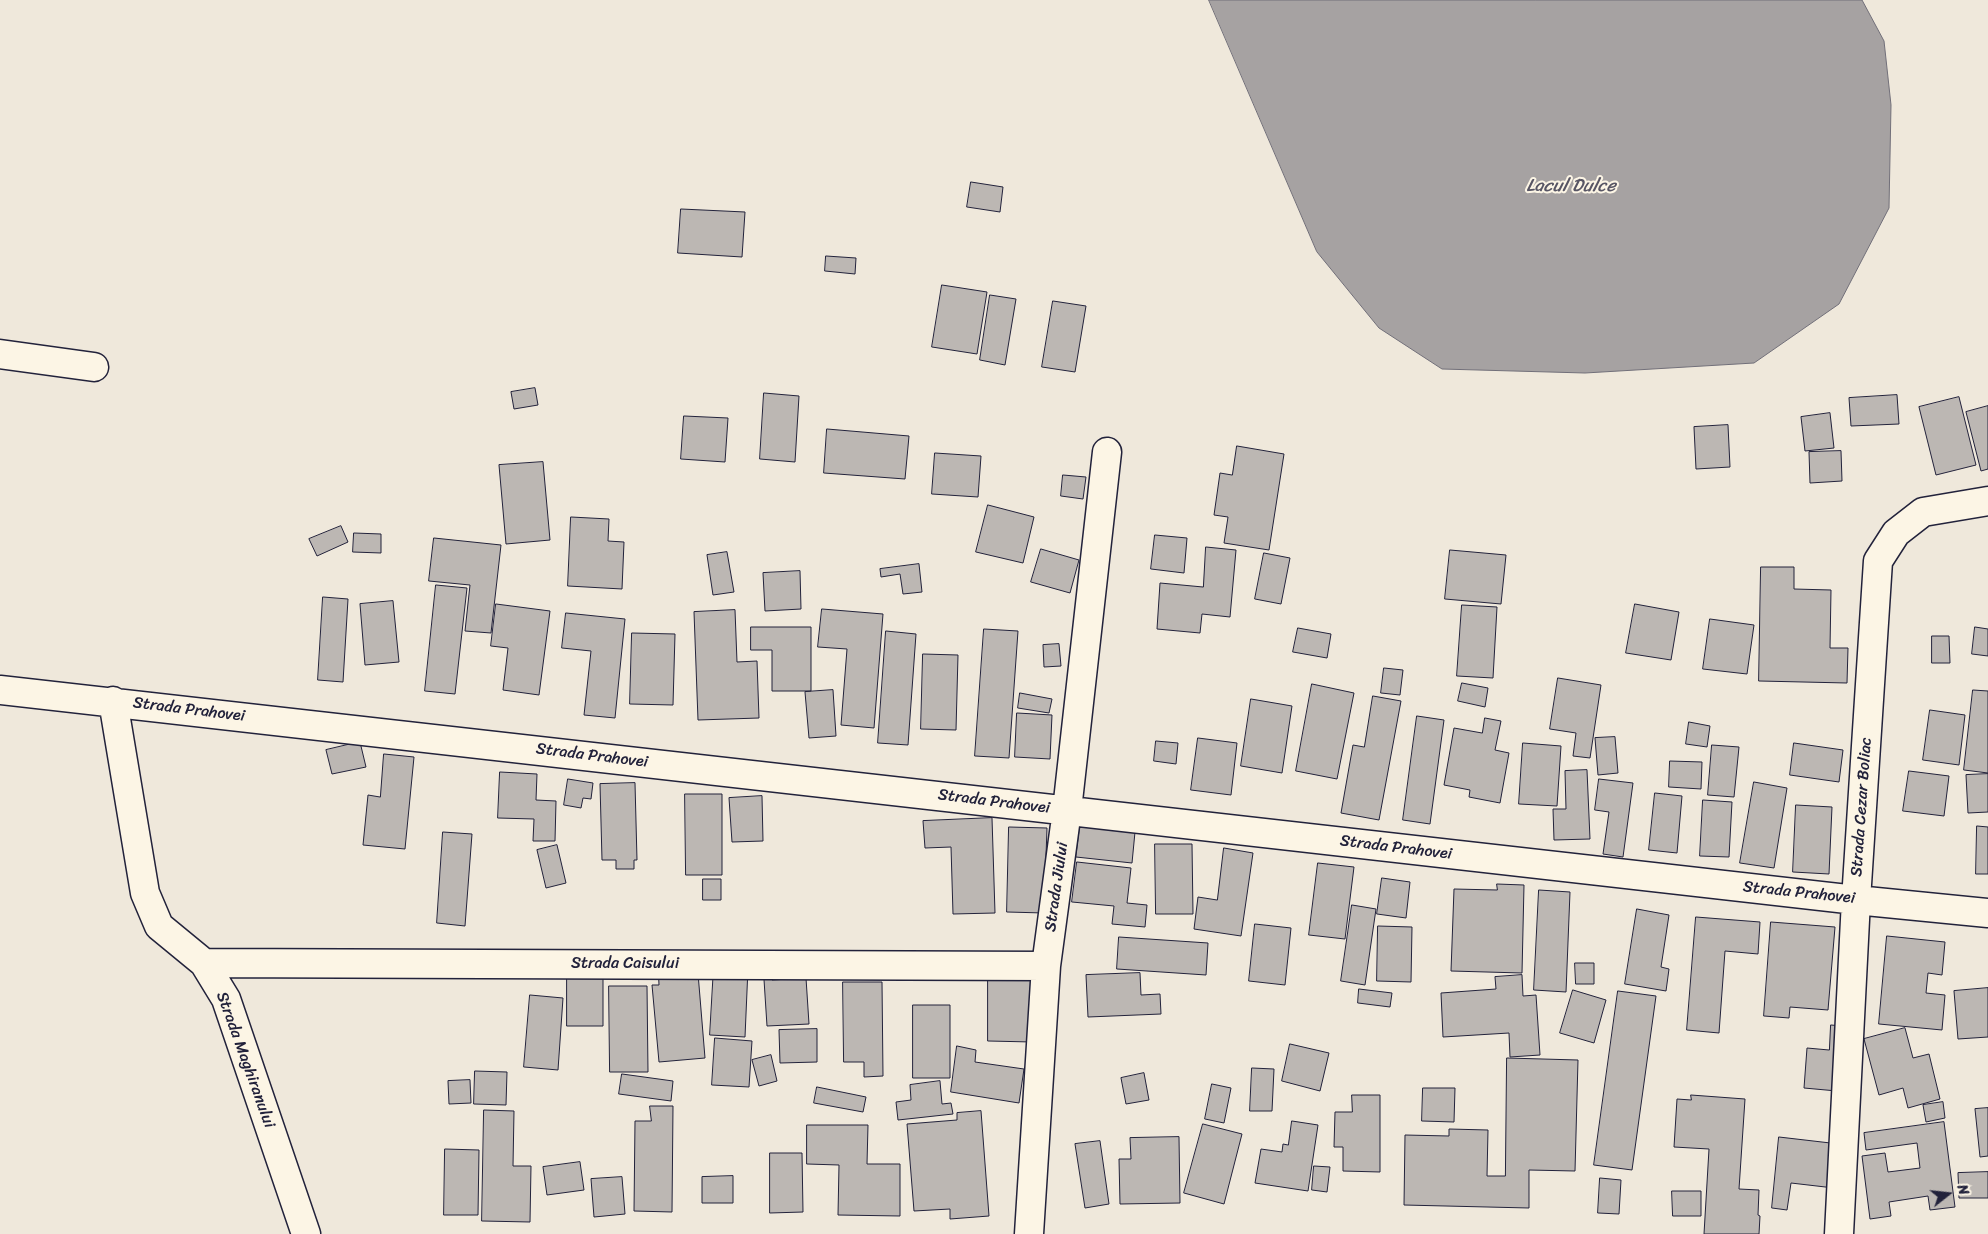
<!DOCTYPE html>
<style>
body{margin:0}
#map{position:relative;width:1988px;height:1234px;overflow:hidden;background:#efe8db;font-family:Sriracha,sans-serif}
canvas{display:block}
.north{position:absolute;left:1923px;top:1169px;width:50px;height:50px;-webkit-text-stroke:4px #fcf5e5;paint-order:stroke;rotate:74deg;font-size:14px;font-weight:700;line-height:20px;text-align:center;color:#22223b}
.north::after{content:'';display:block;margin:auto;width:18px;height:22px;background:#22223b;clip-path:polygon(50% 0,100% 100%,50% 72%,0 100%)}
</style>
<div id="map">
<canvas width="1988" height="1234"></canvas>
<div class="north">N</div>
</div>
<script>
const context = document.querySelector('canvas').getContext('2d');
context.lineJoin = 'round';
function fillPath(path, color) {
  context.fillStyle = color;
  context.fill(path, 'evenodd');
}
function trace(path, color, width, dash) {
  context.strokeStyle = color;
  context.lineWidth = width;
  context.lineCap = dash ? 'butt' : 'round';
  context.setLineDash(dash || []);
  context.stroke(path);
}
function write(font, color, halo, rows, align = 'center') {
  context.font = font + ' Sriracha,sans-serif';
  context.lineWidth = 4;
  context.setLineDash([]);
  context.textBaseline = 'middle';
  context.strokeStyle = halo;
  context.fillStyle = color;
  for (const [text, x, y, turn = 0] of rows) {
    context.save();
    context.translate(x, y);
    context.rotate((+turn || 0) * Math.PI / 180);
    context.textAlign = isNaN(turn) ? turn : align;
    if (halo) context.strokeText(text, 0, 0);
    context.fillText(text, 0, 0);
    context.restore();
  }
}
const water = new Path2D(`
 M1209,0h653l22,41 7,64 -2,103 -50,96 -85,59 -169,10 -143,-4 -63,-41 -62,-76z`);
fillPath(water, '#a6a2a2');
trace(water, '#716f79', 1);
const building = new Path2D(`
 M971,182l32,5 -3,25 -33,-5z
 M681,209l64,3 -3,45 -64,-4z
 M826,256l30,2 -1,16 -30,-3z
 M942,285l45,7 -10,62 -45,-7z
 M990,295l26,4 -11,66 -25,-5z
 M1053,301l33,5 -11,66 -33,-5z
 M535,388l3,17 -24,4 -3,-17z
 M764,393l35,3 -4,66 -35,-3z
 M1897,395l2,29 -48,2 -2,-28z
 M1959,397l17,68 -40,10 -17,-68z
 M1988,406v63l-7,2 -15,-59z
 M1830,413l4,35 -29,3 -4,-34z
 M684,416l44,2 -3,44 -44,-3z
 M1728,425l2,42 -34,2 -2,-42z
 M827,429l82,7 -4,43 -81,-6z
 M1237,446l47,8 -15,96 -45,-7 4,-26 -14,-2 6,-42 12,2z
 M1841,451l1,30 -32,2 -1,-31z
 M935,453l46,3 -3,41 -46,-3z
 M543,462l7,78 -44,4 -7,-79z
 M1063,475l23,2 -3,22 -22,-3z
 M988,505l46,12 -11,46 -47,-11z
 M571,517l38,2 -1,22 16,1 -2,47 -54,-3z
 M341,526l7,16 -31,14 -8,-17z
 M354,533l27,1v19l-28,-1z
 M1155,535l32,3 -3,35 -33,-4z
 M434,538l67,7 -10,88 -26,-2 5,-46 -41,-4z
 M1206,547l30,3 -6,67 -28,-3 -2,19 -43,-4 3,-46 43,4z
 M1041,549l38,11 -9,33 -39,-11z
 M1450,550l56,5 -5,49 -56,-5z
 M727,552l7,40 -21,3 -6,-40z
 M1264,553l26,5 -9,46 -26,-5z
 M919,564l3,28 -19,2 -3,-20 -19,3 -1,-8z
 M1761,567h33v22l37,1 -1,58h18l-1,35 -88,-2z
 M800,571l1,38 -36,2 -2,-38z
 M436,585l31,3 -12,106 -30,-3z
 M323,597l25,2 -5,83 -25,-2z
 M393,601l6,61 -34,3 -5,-61z
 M496,604l54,7 -11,84 -36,-5 5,-42 -17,-2z
 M1635,604l44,8 -8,48 -45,-7z
 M1462,605l35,2 -4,71 -36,-2z
 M822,609l61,5 -9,114 -33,-3 6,-76 -29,-2z
 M735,610l2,52 20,-1 2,57 -61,2 -4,-108z
 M566,613l59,6 -10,99 -31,-3 7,-64 -29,-3z
 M1710,619l44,6 -7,49 -44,-5z
 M751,627h60v64h-39v-41h-21z
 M1975,627l13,2v27l-16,-2z
 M1298,628l33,6 -4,24 -34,-6z
 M984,629l34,2 -9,127 -34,-2z
 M886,631l30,3 -8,111 -30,-2z
 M632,633l43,1 -2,71 -43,-1z
 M1932,636h17l1,27h-18z
 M1059,644l2,22 -17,1 -1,-22z
 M923,654l35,1 -2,75 -35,-1z
 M1384,668l19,2 -3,25 -19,-2z
 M1558,678l43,7 -11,73 -17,-2 3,-23 -26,-4z
 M1462,683l26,5 -3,19 -27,-6z
 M1312,684l42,9 -17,86 -41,-8z
 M833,690l3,46 -27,2 -4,-46z
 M1973,690l15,1v82l-24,-3z
 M1020,693l32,6 -3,14 -31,-5z
 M1373,696l28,5 -22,119 -38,-7 12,-68 11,2z
 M1251,699l41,7 -10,67 -41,-7z
 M1930,710l35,5 -6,50 -36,-5z
 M1017,713l35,2 -2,44 -35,-2z
 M1417,716l27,4 -14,104 -27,-4z
 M1485,718l16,3 -6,29 14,3 -9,50 -31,-6 1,-7 -26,-5 10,-57 28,5z
 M1689,722l21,4 -3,21 -21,-3z
 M1615,737l3,36 -20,2 -3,-37z
 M1198,738l39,5 -6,52 -40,-5z
 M1156,741l22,2 -2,21 -22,-3z
 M360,742l6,25 -34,7 -6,-24z
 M1523,743l38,3 -4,60 -38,-2z
 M1794,743l49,7 -4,32 -49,-7z
 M1712,745l27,2 -5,50 -26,-2z
 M384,754l30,3 -9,92 -42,-4 5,-50 12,2z
 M1670,761l32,1 -1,27 -32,-2z
 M1587,770l3,69 -36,1 -1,-31h13l-1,-38z
 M1909,771l40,5 -5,40 -41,-5z
 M500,772l37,2 -1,26 20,1 -1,40h-22l1,-22 -36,-1z
 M1988,774v38l-20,1 -2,-38z
 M568,779l25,4 -2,16 -8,-1 -2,10 -17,-3z
 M1599,779l34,4 -10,74 -20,-3 6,-42 -14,-2z
 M1754,782l33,6 -13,80 -34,-5z
 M635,783l2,77h-3v9h-18v-9h-14l-2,-76z
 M1655,793l27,3 -5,57 -28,-3z
 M685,794h37v81h-36z
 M762,796l1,45 -31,1 -3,-44z
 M1703,800l29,2 -3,55 -29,-1z
 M1796,805l36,2 -3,67 -36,-2z
 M992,818l3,95 -42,1 -2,-67 -26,1 -2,-27z
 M1080,826l55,6 -3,31 -56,-6z
 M1977,826l11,1v47h-12z
 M1009,827l38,1 -3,85 -37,-1z
 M443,832l29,2 -7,92 -28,-3z
 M1155,844h37l1,70h-37z
 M557,845l9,38 -20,5 -9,-38z
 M1224,848l29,5 -12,83 -47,-7 4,-32 19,3z
 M1077,862l54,6 -4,35 20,2 -2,22 -33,-3 2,-18 -42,-4z
 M1318,863l36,4 -9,72 -36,-4z
 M1382,878l28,4 -4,36 -29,-4z
 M703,879h18v21h-18z
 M1497,884l27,1 -2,88 -71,-2 3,-82 43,1z
 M1539,890l31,2 -4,100 -32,-2z
 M1352,905l24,4 -11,76 -24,-4z
 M1637,909l32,6 -8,52 8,2 -3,22 -41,-7z
 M1696,917l64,5 -2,32 -33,-3 -6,82 -32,-3z
 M1771,922l64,5 -7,83 -38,-3 -1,11 -25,-2z
 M1255,924l36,4 -6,57 -36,-4z
 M1378,926l34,1 -1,55 -34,-1z
 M1887,936l58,6 -3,33 -14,-2 -2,20 19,2 -3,35 -63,-6z
 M1119,937l89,6 -2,32 -89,-6z
 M567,957h36v69h-36z
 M697,961l8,97 -46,4 -7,-77h7l-1,-21z
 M772,963v17l34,-2 3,46 -42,2 -4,-62z
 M1575,963h19v21h-18z
 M714,966l34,2 -3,69 -35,-2z
 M988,970h44v72l-44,-1z
 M1140,973l1,22 19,-1 1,20 -73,3 -2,-42z
 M1522,975l1,21 13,-1 4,60 -30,2 -1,-24 -66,4 -2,-44 55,-4 -1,-12z
 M843,982h39l1,94 -19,1v-15h-20z
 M609,986h38l1,86h-38z
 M1988,988v49l-30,2 -4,-48z
 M1359,989l33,4 -2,14 -32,-4z
 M1573,990l33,10 -12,43 -34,-10z
 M1618,991l38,5 -24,174 -38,-5z
 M530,995l33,3 -5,72 -34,-3z
 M913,1005h37v73h-37z
 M1831,1025l11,1 -5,65 -33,-3 3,-40 22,2z
 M1905,1028l8,30 16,-4 11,45 -32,9 -5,-20 -24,7 -15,-56z
 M817,1029v33l-37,1 -1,-33z
 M715,1038l37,3 -3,46 -37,-2z
 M1290,1044l39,9 -9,38 -38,-10z
 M957,1046l19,4 -1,12 49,7 -5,34 -68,-11z
 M771,1055l6,26 -18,5 -7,-26z
 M1507,1058l71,2 -3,111 -46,-1v38l-125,-3 1,-70 44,1v-7l39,1 -1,46h18z
 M1252,1068l22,1 -2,42h-22z
 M475,1071l32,1 -1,33 -32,-1z
 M1144,1073l5,27 -23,4 -5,-26z
 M622,1074l51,7 -2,20 -52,-7z
 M470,1080l1,23 -22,1 -1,-23z
 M940,1081l2,23 9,-1 2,11 -55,6 -2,-18 15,-2 -1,-15z
 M1212,1084l19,4 -7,35 -19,-4z
 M817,1087l49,10 -3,15 -49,-9z
 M1423,1088h32l-1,34 -32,-1z
 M1352,1095h28v77l-37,-1v-24h-9l1,-35h17z
 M1691,1095l54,4 -6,90 20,1 -1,25 2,1 -1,18h-55l5,-85 -35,-2 3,-48 14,1z
 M1943,1102l2,16 -19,4 -3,-17z
 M650,1106h23l-1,106 -38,-1 1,-90h16z
 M1988,1108v48l-8,1 -5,-48z
 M484,1110l30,1 -1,55h18l-1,56 -48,-1z
 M981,1111l8,105 -39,3v-10l-36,2 -7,-87 50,-4v-7z
 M1292,1121l26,4 -10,66 -53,-8 6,-34 21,3 1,-8 5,1z
 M1944,1122l11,85 -25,3 -2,-14 -39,6 2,14 -21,3 -8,-63 23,-3 3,19 32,-4 -3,-25 -51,7 -2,-17z
 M1203,1124l39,10 -18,70 -40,-11z
 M807,1125h61l-1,39h33v52l-62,-1 1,-50 -32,-1z
 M1179,1137l1,66 -60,1 -1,-45h12l-1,-21z
 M1779,1137l60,7 -5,44 -43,-5 -4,27 -15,-2z
 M1100,1141l9,63 -24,4 -10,-64z
 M445,1149l34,1 -1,65h-34z
 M770,1153h32l1,59 -33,1z
 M580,1162l4,28 -37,5 -4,-28z
 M1314,1166l16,1 -3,25 -15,-2z
 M1988,1172v26h-29l-1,-25z
 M733,1176v27h-31v-26z
 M622,1177l3,37 -31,3 -3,-38z
 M1600,1178l21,2 -2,34 -21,-1z
 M1672,1191h29v25h-28z`);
fillPath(building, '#bcb7b3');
trace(building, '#22223b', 1);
const minor = new Path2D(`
 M0,354l94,13
 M0,690l1856,210 132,13
 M113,701l32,192 14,33 45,37 22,36 80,235
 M204,963l842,3
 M1029,1234l17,-268 21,-156 40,-358
 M1839,1234l17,-334 22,-339 18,-28 27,-21 65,-11`);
trace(minor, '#22223b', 31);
trace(minor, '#fcf5e5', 28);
write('16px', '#22223b', '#fcf5e5', [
 ["Strada Prahovei",189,710,7],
 ["Strada Prahovei",592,756,7],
 ["Strada Prahovei",994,802,7],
 ["Strada Cezar Boliac",1862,807,-86],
 ["Strada Prahovei",1396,848,7],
 ["Strada Jiului",1057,887,-82],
 ["Strada Prahovei",1799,893,6],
 ["Strada Caisului",625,964],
 ["Strada Maghiranului",245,1060,70]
]);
write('italic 18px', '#575564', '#fcf5e5', [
 ["Lacul Dulce",1571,186]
]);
</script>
